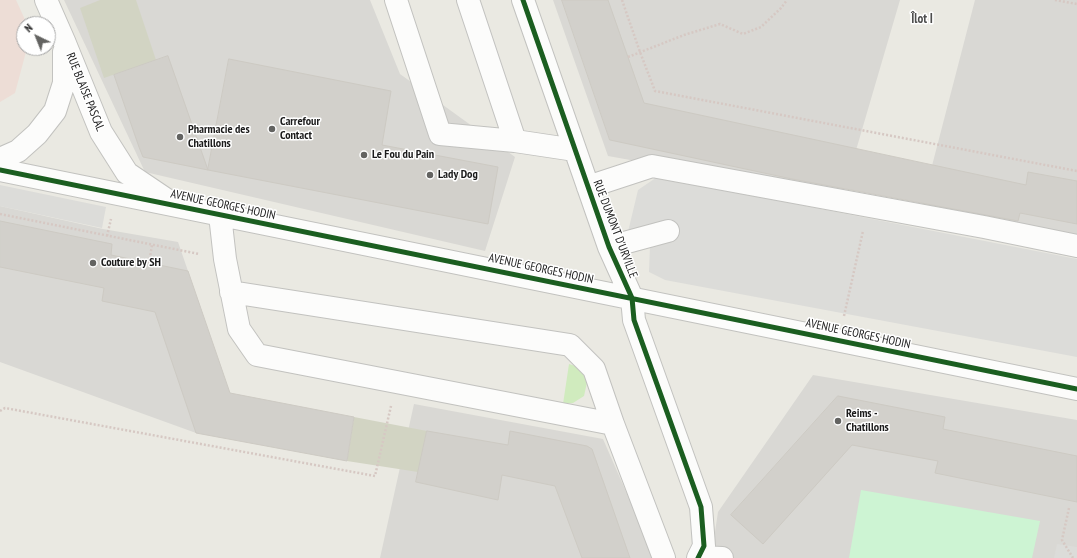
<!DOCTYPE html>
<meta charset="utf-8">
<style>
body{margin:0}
#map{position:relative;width:1077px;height:558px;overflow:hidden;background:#eae9e2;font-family:"PT Sans Narrow",sans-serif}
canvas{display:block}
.north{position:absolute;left:16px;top:16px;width:40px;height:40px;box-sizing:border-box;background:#fff;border:1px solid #a4a4a4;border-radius:50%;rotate:317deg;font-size:11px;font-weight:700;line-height:16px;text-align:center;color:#1b1b1b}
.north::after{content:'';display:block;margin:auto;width:14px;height:18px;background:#636361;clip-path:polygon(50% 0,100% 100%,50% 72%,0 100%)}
</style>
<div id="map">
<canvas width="1077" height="558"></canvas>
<div class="north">N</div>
</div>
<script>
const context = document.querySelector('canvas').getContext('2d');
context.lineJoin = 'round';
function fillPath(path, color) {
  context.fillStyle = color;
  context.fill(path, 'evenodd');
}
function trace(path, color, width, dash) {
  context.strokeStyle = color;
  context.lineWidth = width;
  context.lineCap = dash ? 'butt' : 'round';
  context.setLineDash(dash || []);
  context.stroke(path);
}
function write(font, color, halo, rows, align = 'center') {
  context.font = font + ' "PT Sans Narrow",sans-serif';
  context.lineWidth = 3;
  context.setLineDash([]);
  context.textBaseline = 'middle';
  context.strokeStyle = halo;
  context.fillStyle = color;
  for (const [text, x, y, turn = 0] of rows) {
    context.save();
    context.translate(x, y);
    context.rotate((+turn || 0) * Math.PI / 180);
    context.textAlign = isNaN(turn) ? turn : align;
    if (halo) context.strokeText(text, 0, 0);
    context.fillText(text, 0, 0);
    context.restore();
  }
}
fillPath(new Path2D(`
 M64,0h306l30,74 115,83 -30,94 -340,-79z
 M553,0h347l-58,198 -234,-42z
 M975,0h102v240l-157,-28z
 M0,206l103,23 75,13 52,151 124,24 -7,44 -151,-28 -196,-71z
 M813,375l264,45v138h-366l7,-46z
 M414,404l189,35 52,119h-275z`), '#d9d8d4');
fillPath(new Path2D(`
 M0,0h16l11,24h-3v24h3l-12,45 -15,9z`), '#edddd6');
fillPath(new Path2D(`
 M100,0h36l20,60 -52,18 -24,-70z
 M354,417l73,14 -9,41 -71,-11z`), '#d2d4c3');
fillPath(new Path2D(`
 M569,364l13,4 6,10 -4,18 -11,7 -10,1z`), '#d0ebbe');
fillPath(new Path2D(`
 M861,490l179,31 -8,37h-183z`), '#cdf4d3');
fillPath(new Path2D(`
 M657,177l420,82v98l-412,-77 -16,-8 1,-26 -23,-10 11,-46z
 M0,185l106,22 -4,21 -102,-22z
 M1057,544l20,3v11h-23z`), '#dcdcd9');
const building = new Path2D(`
 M562,0h46l36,103 382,82 2,-13 49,9v43l-57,-11 -2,8 -226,-42 -182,-39z
 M168,56l40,114 -65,-13 -4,-10 -25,-72z
 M229,59l162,32 -9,54 116,22 -10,57 -280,-54z
 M0,221l112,23 -1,11 77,16 42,122 124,24 -7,44 -151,-28 -41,-121 -53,-11 2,-13 -104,-21z
 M838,396l107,21 -2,12 134,27v46l-142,-29 3,-12 -86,-16 -89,99 -32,-29z
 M427,431l81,14 2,-14 77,15 5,3 38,109h-48l-27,-72 -53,-11 -4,25 -82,-18z`);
fillPath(building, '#d2d0cb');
trace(building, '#cdcac3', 1);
const minor = new Path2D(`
 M46,0l18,41 37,91 26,41 40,27
 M396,0l44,134 75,7
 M468,0l47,141 60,9
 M523,0l86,247 23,51 2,22 67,187 3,39 -6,12
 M0,159l18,-8 19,-17 18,-23 9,-28v-31
 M0,170l1077,219
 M588,187l64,-21 332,61 93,19
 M220,215l5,44 14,70 18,26 356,69 51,134
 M609,247l59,-16
 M231,292l339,53 24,24 19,55
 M699,557l23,1`);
trace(minor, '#c2c2bf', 24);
trace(new Path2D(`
 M622,0l18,52 15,39 422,80
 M1055,0l22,4
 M628,57l56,-22 36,-11 23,10 18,-7 20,-19 6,-8
 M0,214l199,40
 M107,236l4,-17
 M149,263l3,-18
 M844,316l19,-85
 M0,411l5,-3 370,68 16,-70
 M1069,508l-7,32 11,18`), '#d6c8c3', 2.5, [2, 2]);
trace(minor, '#fcfcfb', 22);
trace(new Path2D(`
 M523,0l86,247 23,51 2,22 67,187 3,39 -6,12
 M0,170l1077,219`), '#1b5e20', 5);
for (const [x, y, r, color] of [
 [272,129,4,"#636361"],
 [180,137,4,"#636361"],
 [364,155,4,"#636361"],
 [430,175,4,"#636361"],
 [93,263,4,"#636361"],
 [838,421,4,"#636361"]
]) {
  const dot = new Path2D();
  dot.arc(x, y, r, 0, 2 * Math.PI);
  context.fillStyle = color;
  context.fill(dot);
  trace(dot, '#fff', 1.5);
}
write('12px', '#1b1b1b', '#fff', [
 ["RUE BLAISE PASCAL",85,92,68],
 ["AVENUE GEORGES HODIN",223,205,12],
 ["RUE DUMONT D'URVILLE",615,229,69],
 ["AVENUE GEORGES HODIN",541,269,12],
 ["AVENUE GEORGES HODIN",858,334,12]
]);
write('bold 12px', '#1b1b1b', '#fff', [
 ["Carrefour",280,122],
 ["Contact",280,136],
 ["Pharmacie des",188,130],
 ["Chatillons",188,144],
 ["Le Fou du Pain",372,155],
 ["Lady Dog",438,175],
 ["Couture by SH",101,263],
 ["Reims -",846,414],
 ["Chatillons",846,428]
], 'left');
write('bold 13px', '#4e4e4e', '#fff', [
 ["Îlot I",922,19]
]);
</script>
